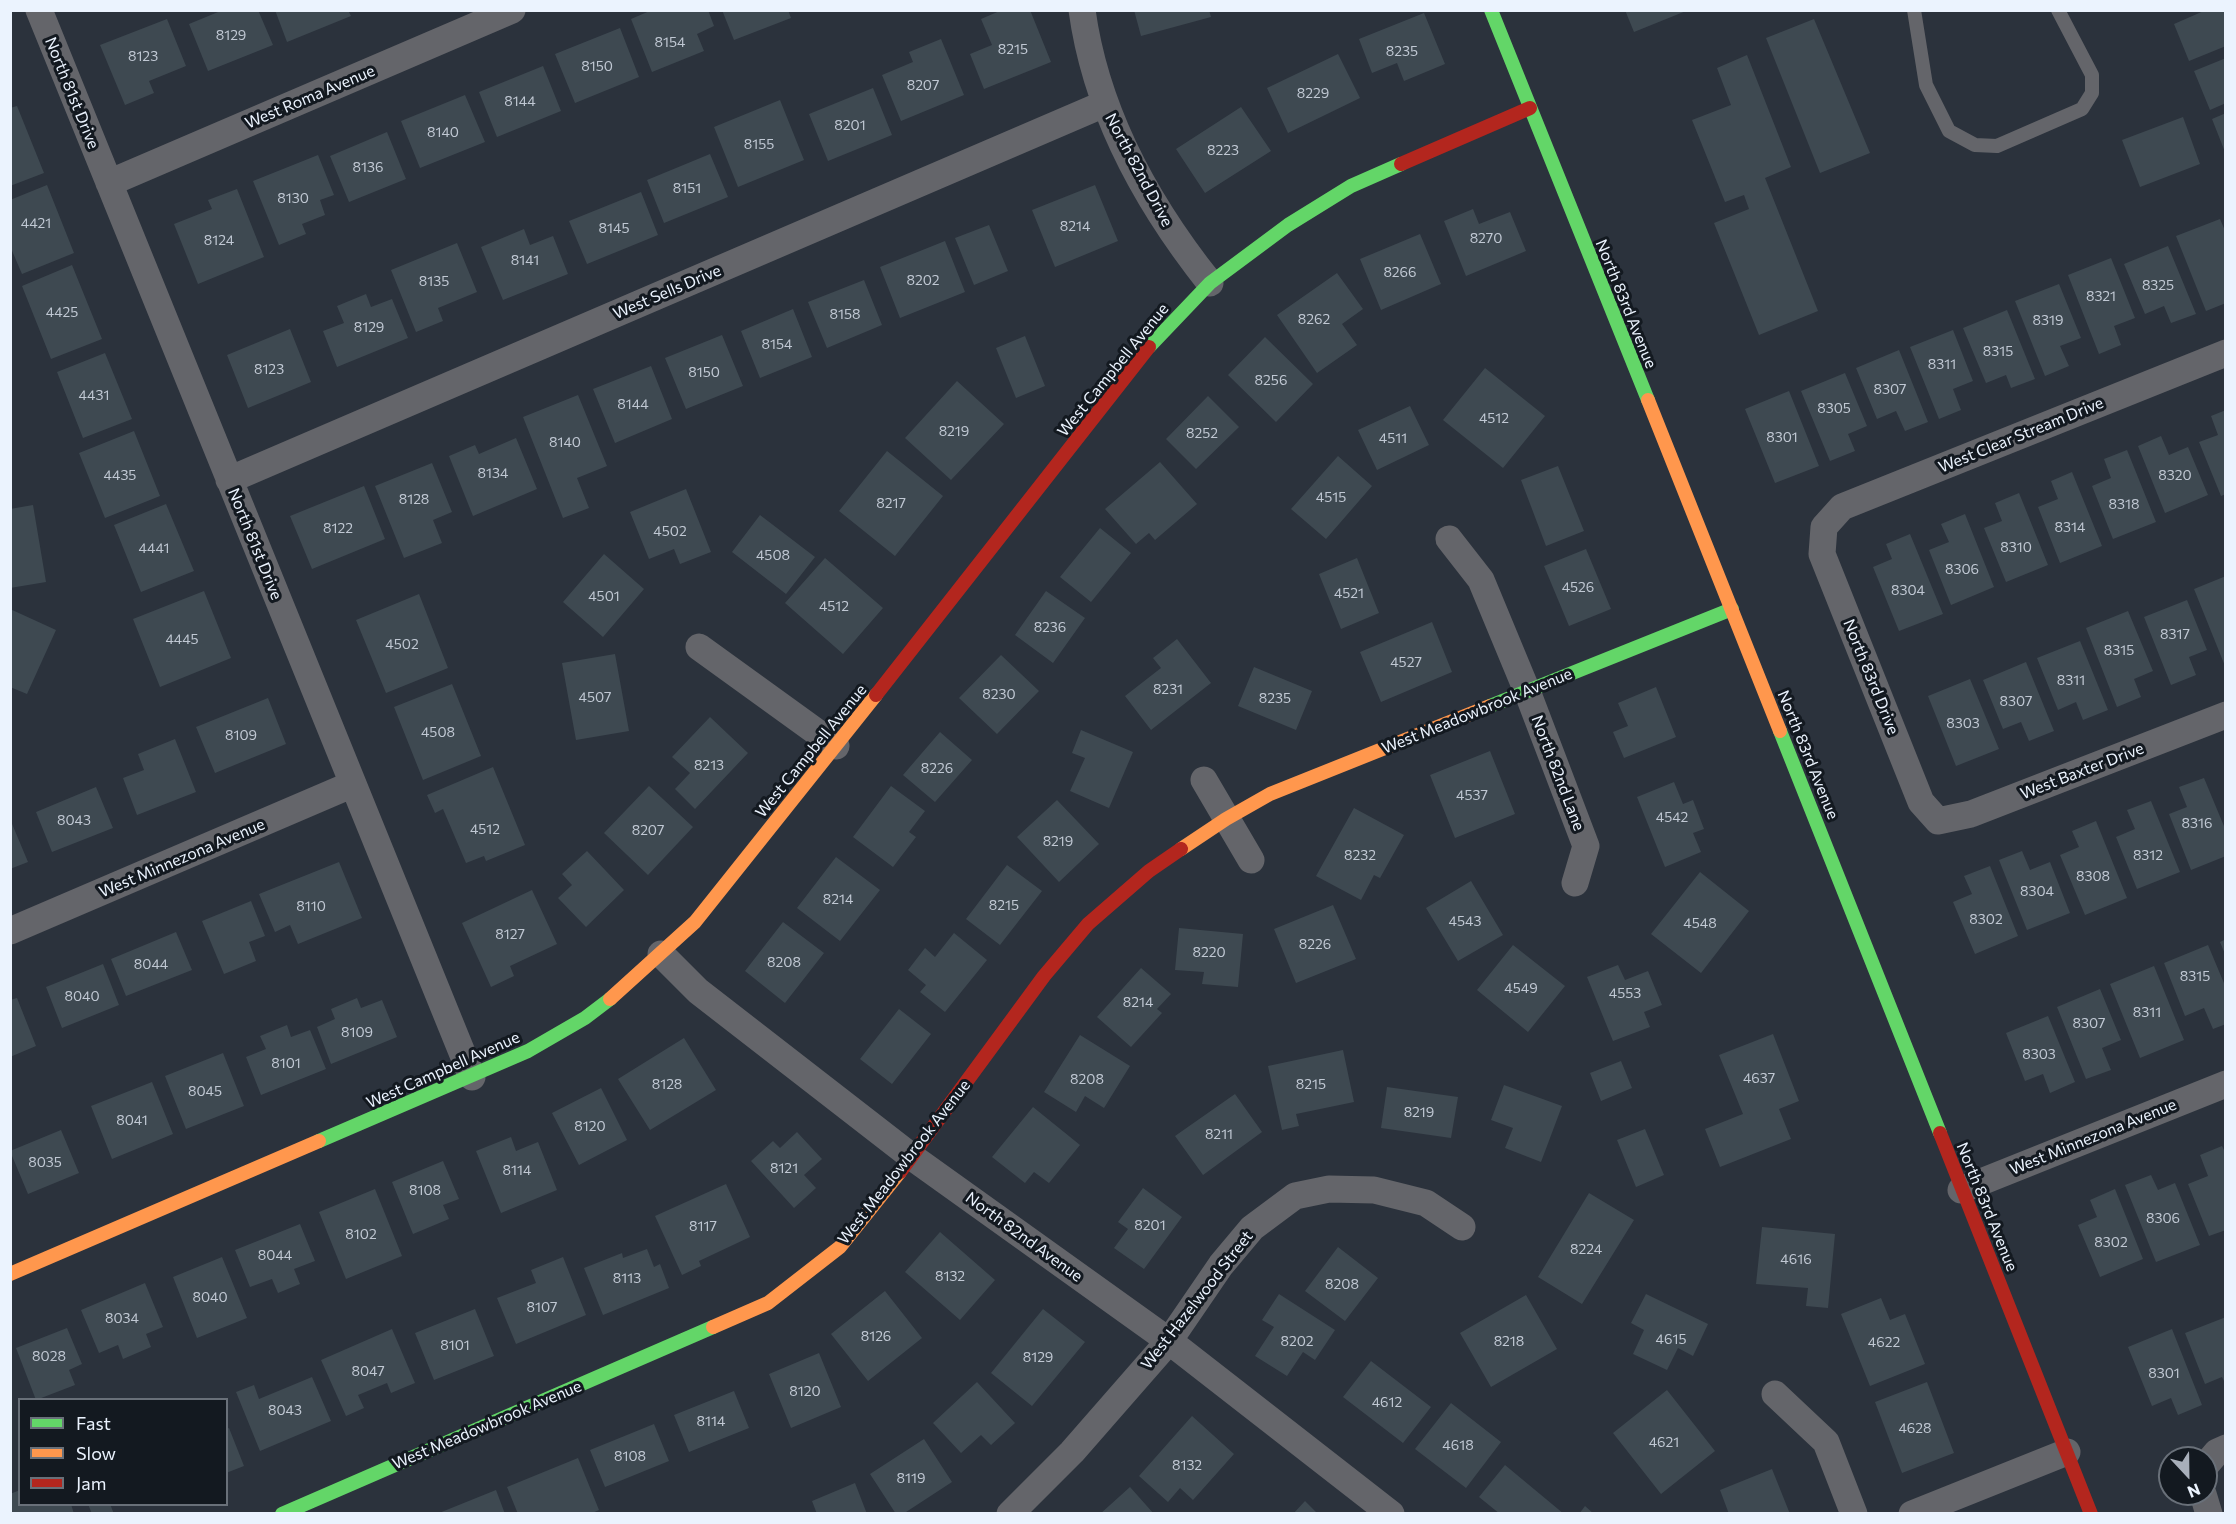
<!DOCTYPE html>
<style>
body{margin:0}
#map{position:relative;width:2236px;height:1524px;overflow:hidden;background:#2b323c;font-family:Commissioner,sans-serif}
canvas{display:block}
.frame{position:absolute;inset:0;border:12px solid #ebf3fe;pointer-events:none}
.legend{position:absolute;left:18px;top:1398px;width:210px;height:108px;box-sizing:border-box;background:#131920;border:2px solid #697079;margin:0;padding:8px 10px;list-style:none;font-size:18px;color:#ebf3fe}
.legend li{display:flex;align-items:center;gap:12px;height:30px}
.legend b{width:30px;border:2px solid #697079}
.north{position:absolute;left:2158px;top:1446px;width:60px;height:60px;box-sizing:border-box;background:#131920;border:2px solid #697079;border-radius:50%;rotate:158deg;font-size:16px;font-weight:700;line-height:24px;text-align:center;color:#ebf3fe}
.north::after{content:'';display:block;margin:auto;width:21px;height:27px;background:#a8afba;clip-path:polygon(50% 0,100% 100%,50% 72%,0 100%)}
</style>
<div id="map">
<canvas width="2236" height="1524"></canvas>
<div class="frame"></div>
<ul class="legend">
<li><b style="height:8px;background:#63d668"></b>Fast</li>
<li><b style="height:8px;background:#ff974d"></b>Slow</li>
<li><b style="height:8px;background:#b3261e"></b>Jam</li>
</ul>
<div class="north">N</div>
</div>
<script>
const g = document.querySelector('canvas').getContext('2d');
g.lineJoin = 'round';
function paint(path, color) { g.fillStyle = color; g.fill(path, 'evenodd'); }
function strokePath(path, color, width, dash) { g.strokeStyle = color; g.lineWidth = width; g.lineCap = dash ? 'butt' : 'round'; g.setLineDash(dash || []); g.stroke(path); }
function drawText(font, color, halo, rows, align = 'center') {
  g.font = font + ' Commissioner,sans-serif'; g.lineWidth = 6; g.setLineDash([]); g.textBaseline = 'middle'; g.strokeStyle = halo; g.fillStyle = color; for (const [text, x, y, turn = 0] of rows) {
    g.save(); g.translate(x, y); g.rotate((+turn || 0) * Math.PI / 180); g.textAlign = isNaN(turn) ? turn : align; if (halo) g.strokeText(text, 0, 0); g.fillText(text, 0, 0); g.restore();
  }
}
const building = new Path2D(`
 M223,10H258L273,45L208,71L189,24Z
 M275,10H348L351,16L287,42Z
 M652,10H708L714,26L697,34L704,51L652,72L631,19Z
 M722,10H788L791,18L734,40Z
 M1002,10H1030L1051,62L984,89L970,54L992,45L981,19Z
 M1134,10H1209L1211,17L1141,36Z
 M1625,10H1686V11L1634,32Z
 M2206,10H2226V46L2189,61L2174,24Z
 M1424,13L1445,64L1404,81L1397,63L1372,73L1359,39Z
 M167,19L186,66L149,81L154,93L125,105L100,45Z
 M1814,19L1870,153L1820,173L1766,38Z
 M620,28L639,77L575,103L555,54Z
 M941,39L964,95L901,121L882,75L913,62L909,52Z
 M1338,54L1360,98L1288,133L1267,88Z
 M1747,55L1791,167L1765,178L1818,311L1759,335L1714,223L1749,209L1744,195L1725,202L1692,120L1731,105L1717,68Z
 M2226,58V103L2210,110L2194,71Z
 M543,66L561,111L497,137L479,92Z
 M873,88L892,135L828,161L809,114Z
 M465,95L485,142L420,168L401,121Z
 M780,100L804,160L738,187L714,127Z
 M17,106L44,173L10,186V108Z
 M1241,107L1271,151L1205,193L1176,149Z
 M2226,113V152H2225L2212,119Z
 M2183,117L2200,164L2140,187L2122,140Z
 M387,132L406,179L349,202L330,156Z
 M710,154L728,197L664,223L647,180Z
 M318,155L334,195L320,200L325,215L302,224L306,234L279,245L253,181Z
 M47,185L74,253L22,274L10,246V200Z
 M1095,185L1118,241L1055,267L1032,210Z
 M237,189L264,257L198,284L174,224L212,209L208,200Z
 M641,192L658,235L587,264L569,221Z
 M1473,209L1479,224L1510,212L1526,251L1466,276L1444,221Z
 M2220,219L2226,233V303L2206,311L2176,236Z
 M989,225L1008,271L974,285L955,238Z
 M524,229L530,245L553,236L568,274L503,300L481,247Z
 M1420,234L1441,284L1381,310L1360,259Z
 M945,241L965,292L900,318L880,267Z
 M457,243L477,292L438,308L443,321L416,332L391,270Z
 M2168,246L2196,314L2171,323L2164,306L2145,314L2124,264Z
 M2111,258L2135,318L2114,326L2121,345L2099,354L2068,275Z
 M72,265L102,339L51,359L22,286Z
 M1337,273L1363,309L1342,324L1357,345L1317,373L1277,315Z
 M864,280L882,325L827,348L808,302Z
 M2059,284L2081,338L2060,346L2069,366L2045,376L2015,301Z
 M366,294L371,307L392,299L408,338L337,367L323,331L344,323L337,306Z
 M793,309L812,357L760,378L741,331Z
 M2007,310L2035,379L2011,388L2006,375L1986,383L1963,328Z
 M290,329L311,382L248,408L227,355Z
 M1953,330L1973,381L1953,389L1961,410L1939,419L1910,347Z
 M722,335L743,386L686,409L665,358Z
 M1025,336L1045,386L1016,398L996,348Z
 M1265,337L1313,384L1276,422L1228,375Z
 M1899,350L1928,422L1905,431L1896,411L1877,419L1856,368Z
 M105,353L132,419L83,438L57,372Z
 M651,366L672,419L615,443L593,389Z
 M1485,368L1545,416L1503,468L1443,420Z
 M1845,373L1867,426L1848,434L1855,451L1830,461L1801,391Z
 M957,381L1004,424L951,480L905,438Z
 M1789,391L1819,466L1775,483L1745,409Z
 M578,395L607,466L577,478L589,508L563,518L523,417Z
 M1208,396L1239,427L1196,469L1166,439Z
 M1410,406L1429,445L1377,470L1358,430Z
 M2226,410V494L2221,496L2199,442L2218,435L2211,416Z
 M134,431L160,496L105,518L79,453Z
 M2161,436L2169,455L2188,447L2208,495L2165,513L2138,446Z
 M516,438L537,489L473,516L449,456L475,445L479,454Z
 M2127,450L2156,522L2113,539L2092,486L2111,478L2104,459Z
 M887,451L943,496L895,556L839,511Z
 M1338,456L1372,486L1326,539L1291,509Z
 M1160,462L1197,504L1155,540L1149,533L1136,544L1105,509Z
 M432,463L452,512L433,520L442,543L404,558L375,486Z
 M1558,466L1584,531L1546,546L1521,480Z
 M2072,472L2102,546L2060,563L2038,507L2058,499L2051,481Z
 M364,486L385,539L312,569L290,516Z
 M686,489L711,552L680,564L674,549L649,559L630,512Z
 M2019,493L2048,565L2006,582L1984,528L2002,521L1995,503Z
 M166,504L194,571L141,592L114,525Z
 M33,505L46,582L10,588V509Z
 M1965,514L1994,587L1951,605L1929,550L1949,542L1941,524Z
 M760,515L815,557L786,594L732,552Z
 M1100,528L1131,553L1091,602L1060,577Z
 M1910,534L1943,614L1899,631L1873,567L1892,559L1886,544Z
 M1586,549L1611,609L1569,626L1544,566Z
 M604,554L644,589L603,637L563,602Z
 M825,558L883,608L843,654L785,603Z
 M1357,558L1379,613L1341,629L1319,574Z
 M2226,576V666H2225L2194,589Z
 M204,591L231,658L160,687L133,619Z
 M1046,591L1085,618L1053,663L1015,635Z
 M419,594L448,668L386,693L356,620Z
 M2187,600L2207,650L2189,657L2196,675L2171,685L2144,617Z
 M10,609L56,630L27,694L10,687Z
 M2128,611L2153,671L2134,679L2141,697L2117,707L2086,628Z
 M1432,622L1452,672L1381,702L1360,652Z
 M1177,639L1211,683L1151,730L1125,696L1161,668L1153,658Z
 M2080,641L2108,710L2083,720L2076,702L2058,710L2037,658Z
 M615,654L629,731L576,740L562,663Z
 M1001,655L1039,691L997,734L959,698Z
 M2026,662L2054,731L2029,741L2021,722L2003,729L1983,680Z
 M1254,667L1312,691L1296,730L1238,706Z
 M1970,679L1999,749L1956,766L1928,696Z
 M452,684L481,756L423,780L394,707Z
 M1656,687L1676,737L1624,758L1613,732L1628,726L1618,703Z
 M268,698L286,744L215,773L196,727Z
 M710,717L748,753L695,809L675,789L690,773L672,757Z
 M1081,730L1133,752L1109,808L1070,791L1085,758L1072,753Z
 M940,732L972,760L935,802L903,775Z
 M175,739L196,792L137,815L123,778L144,770L138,754Z
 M1490,751L1515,814L1455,838L1430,775Z
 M493,767L525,845L486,861L484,856L466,863L443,809L435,813L427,795Z
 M2204,778L2226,831V856L2191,870L2169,814L2187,807L2179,787Z
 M1674,782L1683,804L1693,800L1704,829L1693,833L1701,852L1665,867L1637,797Z
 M649,786L693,827L648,875L604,833Z
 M891,786L925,811L909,832L916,837L893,867L853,837Z
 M96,787L113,828L52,852L36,812Z
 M1057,800L1099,844L1059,882L1017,837Z
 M2151,801L2180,872L2137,889L2116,837L2135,829L2127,810Z
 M1354,808L1404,835L1380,878L1374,875L1361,900L1316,876Z
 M10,819L28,862L10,869Z
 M2096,821L2127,898L2085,915L2060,855L2079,847L2072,831Z
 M587,851L624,890L586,927L558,898L572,885L562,874Z
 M2022,851L2030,870L2050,862L2070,913L2027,930L1999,860Z
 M836,857L880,890L840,941L797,908Z
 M339,862L362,918L298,944L290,925L275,932L259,894Z
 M1007,865L1042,891L1000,945L966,919Z
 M1990,866L2018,936L1975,954L1953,902L1972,894L1964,876Z
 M1700,872L1749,911L1701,973L1651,934Z
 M1471,881L1503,935L1458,961L1426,908Z
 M532,890L557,944L510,966L514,976L491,987L462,923Z
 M251,901L265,936L249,942L256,961L224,974L202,921Z
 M1333,905L1356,959L1296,983L1274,929Z
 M783,922L824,953L785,1003L745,971Z
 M1179,928L1243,934L1238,987L1202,984L1204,972L1175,970Z
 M176,932L192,970L126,996L111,959Z
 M954,933L987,960L945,1012L920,992L926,985L908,970L925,948L935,957Z
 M2226,939V954H2225L2220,942Z
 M1513,945L1565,986L1528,1032L1477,990Z
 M2208,945L2226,988V1024L2213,1029L2204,1008L2185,1016L2164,963Z
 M103,964L119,1005L62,1028L46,987Z
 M1618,965L1625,980L1648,971L1662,1005L1644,1012L1650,1027L1613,1041L1587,977Z
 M2154,966L2184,1040L2140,1058L2110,984Z
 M1141,968L1171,994L1157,1009L1162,1013L1131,1047L1097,1017Z
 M2100,989L2121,1040L2102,1048L2111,1070L2086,1079L2057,1007Z
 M17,998L36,1046L10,1057V1000Z
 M357,998L361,1008L382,1000L397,1037L331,1064L317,1027L335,1019L331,1009Z
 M899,1009L931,1034L892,1084L860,1059Z
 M2048,1016L2075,1082L2050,1093L2043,1074L2025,1081L2006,1033Z
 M287,1025L291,1037L310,1030L326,1069L261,1095L246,1057L266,1049L260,1036Z
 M1773,1034L1799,1101L1779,1109L1791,1139L1720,1167L1705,1129L1743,1114L1719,1055Z
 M1080,1035L1130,1066L1104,1108L1085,1096L1076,1112L1044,1092Z
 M684,1038L716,1090L650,1130L618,1079Z
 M1343,1050L1354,1102L1296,1114L1299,1126L1282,1130L1268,1066Z
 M223,1053L244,1106L186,1129L165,1076Z
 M1621,1061L1632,1088L1601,1101L1590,1073Z
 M152,1082L173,1134L112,1159L91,1106Z
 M1504,1085L1562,1106L1541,1162L1505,1148L1513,1128L1491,1120Z
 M1387,1087L1458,1097L1451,1138L1381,1128Z
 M601,1088L627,1140L579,1165L552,1113Z
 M1235,1094L1262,1132L1203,1175L1175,1136Z
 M1033,1107L1080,1145L1049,1183L1034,1172L1025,1183L992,1157Z
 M1645,1129L1664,1175L1636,1187L1617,1140Z
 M61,1130L79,1173L28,1194L10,1151Z
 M797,1132L822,1159L804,1175L816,1188L794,1208L751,1161L773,1141L780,1148Z
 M511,1137L516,1151L538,1142L557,1190L501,1213L476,1151Z
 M2222,1146L2226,1154V1230L2209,1236L2188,1184L2208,1176L2200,1155Z
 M443,1161L459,1199L443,1205L449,1219L413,1234L392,1182Z
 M2151,1175L2158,1190L2175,1183L2200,1245L2156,1262L2125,1185Z
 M726,1184L750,1237L699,1261L701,1266L682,1275L655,1216Z
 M1143,1188L1182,1217L1144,1269L1114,1248L1128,1229L1118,1222Z
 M375,1189L402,1256L346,1279L319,1212Z
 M2115,1189L2143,1259L2100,1277L2078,1225L2097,1217L2090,1200Z
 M1589,1193L1634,1220L1582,1304L1538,1277Z
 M300,1224L315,1261L294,1269L300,1284L278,1293L272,1279L250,1287L235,1250Z
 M1762,1227L1835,1234L1828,1308L1806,1306L1808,1288L1756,1284Z
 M940,1232L995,1280L960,1320L905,1272Z
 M1338,1247L1378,1278L1345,1321L1305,1291Z
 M647,1249L654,1267L660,1264L669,1288L603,1315L584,1268L622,1253L623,1258Z
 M222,1257L247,1318L197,1338L173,1277Z
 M563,1257L586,1315L516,1344L497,1298L536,1283L531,1270Z
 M145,1283L163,1327L146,1334L151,1347L123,1359L118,1345L99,1353L81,1310Z
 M885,1291L922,1338L868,1381L831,1334Z
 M1279,1294L1335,1330L1315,1360L1303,1352L1287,1376L1255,1356L1274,1327L1262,1320Z
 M1646,1294L1708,1324L1693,1356L1678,1348L1667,1370L1633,1354L1644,1330L1631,1323Z
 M1526,1295L1557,1349L1491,1387L1460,1333Z
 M1881,1298L1890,1320L1905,1314L1925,1364L1870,1386L1841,1314Z
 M475,1309L494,1356L434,1380L415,1333Z
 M1043,1309L1085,1342L1032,1406L991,1373Z
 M2226,1317V1385L2222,1377L2205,1384L2185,1333Z
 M67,1328L82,1364L69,1370L75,1385L36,1400L16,1348Z
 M392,1329L415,1383L391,1393L387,1383L358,1395L364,1408L346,1416L321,1360Z
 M2172,1329L2202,1405L2178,1415L2171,1398L2152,1406L2128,1347Z
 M819,1353L841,1407L791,1428L769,1374Z
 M1371,1361L1431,1407L1403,1443L1343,1397Z
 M312,1377L331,1421L260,1451L236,1392L254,1385L259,1399Z
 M977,1382L1015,1423L991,1445L981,1435L961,1453L933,1423Z
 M1927,1382L1954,1453L1902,1473L1875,1402Z
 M1667,1390L1715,1451L1661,1494L1613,1433Z
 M734,1391L749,1428L689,1452L674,1415Z
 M1451,1403L1501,1442L1466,1488L1415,1449Z
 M1192,1416L1234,1454L1193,1500L1180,1488L1168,1502L1139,1476Z
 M654,1424L669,1461L605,1487L590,1450Z
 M229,1428L244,1466L226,1473V1429Z
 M924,1439L952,1482L903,1514H896L870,1474Z
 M578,1458L599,1510L590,1514H518L507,1487Z
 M1505,1465L1564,1514H1500L1479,1497Z
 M1772,1469L1790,1514H1729L1720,1490Z
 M855,1483L867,1514H817L812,1501Z
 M1130,1487L1154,1514H1100Z
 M20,1490V1504H71L74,1514H10V1494Z
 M496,1490L505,1514H439V1513Z
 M1305,1501L1318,1514H1293Z
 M88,1504H110L114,1514H92Z
 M1585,1506L1594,1514H1579Z`);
const lane = new Path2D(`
 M1914,10L1926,85L1949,131L1975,145L1997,146L2082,109L2092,93V75L2058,10`);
const street = new Path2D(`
 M39,10L472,1077
 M1082,10C1096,112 1147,204 1210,283
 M109,183L512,10
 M2226,353L1842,507L1824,527L1822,554L1921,802L1938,821L1971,814L2226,715
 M229,480L1104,104
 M1449,539L1481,580L1527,691L1586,846L1575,883
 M699,647L836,746
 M1204,780L1251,860
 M10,931L353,784
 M661,954L698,991L912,1157L1169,1341L1391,1514
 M1961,1190L2226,1084
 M1775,1394L1826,1442L1854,1514
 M2206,1465L2217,1452L2226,1448
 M2203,1494L2209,1514
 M1010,1514L1072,1452L1169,1341L1221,1265L1252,1228L1295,1196L1329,1189L1374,1190L1426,1203L1462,1227
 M1912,1514L2067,1452`);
const fast = new Path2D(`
 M1491,10L1648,400
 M1149,347L1210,283L1288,225L1351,186L1401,164
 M1490,706L1732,609
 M1780,731L1940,1133
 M319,1141L528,1051L585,1018L610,999
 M282,1514L713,1327`);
const slow = new Path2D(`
 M1648,400L1780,731
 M1181,849L1226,819L1270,794L1490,706
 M610,999L695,922L876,695
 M10,1274L319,1141
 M713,1327L768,1303L840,1247L900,1172`);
const jam = new Path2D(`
 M1401,164L1530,108
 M876,695L1149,347
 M1940,1133L2091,1514
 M900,1172L1044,976L1088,924L1149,871L1181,849`);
const numberNames = [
 ["8129",231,35],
 ["8154",670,42],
 ["8215",1013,49],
 ["8235",1402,51],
 ["8123",143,56],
 ["8150",597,66],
 ["8207",923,85],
 ["8229",1313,93],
 ["8144",520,101],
 ["8201",850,125],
 ["8140",443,132],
 ["8155",759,144],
 ["8223",1223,150],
 ["8136",368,167],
 ["8151",687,188],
 ["8130",293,198],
 ["4421",36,223],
 ["8214",1075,226],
 ["8145",614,228],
 ["8270",1486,238],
 ["8124",219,240],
 ["8141",525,260],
 ["8266",1400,272],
 ["8202",923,280],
 ["8135",434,281],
 ["8325",2158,285],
 ["8321",2101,296],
 ["4425",62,312],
 ["8158",845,314],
 ["8262",1314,319],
 ["8319",2048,320],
 ["8129",369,327],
 ["8154",777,344],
 ["8315",1998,351],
 ["8311",1942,364],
 ["8123",269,369],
 ["8150",704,372],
 ["8256",1271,380],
 ["8307",1890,389],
 ["4431",94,395],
 ["8144",633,404],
 ["8305",1834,408],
 ["4512",1494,418],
 ["8219",954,431],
 ["8252",1202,433],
 ["8301",1782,437],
 ["4511",1393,438],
 ["8140",565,442],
 ["8134",493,473],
 ["4435",120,475],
 ["8320",2175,475],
 ["4515",1331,497],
 ["8128",414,499],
 ["8217",891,503],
 ["8318",2124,504],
 ["8314",2070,527],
 ["8122",338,528],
 ["4502",670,531],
 ["8310",2016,547],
 ["4441",154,548],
 ["4508",773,555],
 ["8306",1962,569],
 ["4526",1578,587],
 ["8304",1908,590],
 ["4521",1349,593],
 ["4501",604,596],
 ["4512",834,606],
 ["8236",1050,627],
 ["8317",2175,634],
 ["4445",182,639],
 ["4502",402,644],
 ["8315",2119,650],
 ["4527",1406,662],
 ["8311",2071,680],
 ["8231",1168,689],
 ["8230",999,694],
 ["4507",595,697],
 ["8235",1275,698],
 ["8307",2016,701],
 ["8303",1963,723],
 ["4508",438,732],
 ["8109",241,735],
 ["8213",709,765],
 ["8226",937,768],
 ["4537",1472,795],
 ["4542",1672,817],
 ["8043",74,820],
 ["8316",2197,823],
 ["4512",485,829],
 ["8207",648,830],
 ["8219",1058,841],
 ["8232",1360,855],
 ["8312",2148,855],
 ["8308",2093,876],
 ["8304",2037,891],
 ["8214",838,899],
 ["8215",1004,905],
 ["8110",311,906],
 ["8302",1986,919],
 ["4543",1465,921],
 ["4548",1700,923],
 ["8127",510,934],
 ["8226",1315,944],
 ["8220",1209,952],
 ["8208",784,962],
 ["8044",151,964],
 ["8315",2195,976],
 ["4549",1521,988],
 ["4553",1625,993],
 ["8040",82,996],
 ["8214",1138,1002],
 ["8311",2147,1012],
 ["8307",2089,1023],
 ["8109",357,1032],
 ["8303",2039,1054],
 ["8101",286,1063],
 ["4637",1759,1078],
 ["8208",1087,1079],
 ["8128",667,1084],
 ["8215",1311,1084],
 ["8045",205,1091],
 ["8219",1419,1112],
 ["8041",132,1120],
 ["8120",590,1126],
 ["8211",1219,1134],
 ["8035",45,1162],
 ["8121",784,1168],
 ["8114",517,1170],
 ["8108",425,1190],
 ["8306",2163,1218],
 ["8201",1150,1225],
 ["8117",703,1226],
 ["8102",361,1234],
 ["8302",2111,1242],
 ["8224",1586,1249],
 ["8044",275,1255],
 ["4616",1796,1259],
 ["8132",950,1276],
 ["8113",627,1278],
 ["8208",1342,1284],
 ["8040",210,1297],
 ["8107",542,1307],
 ["8034",122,1318],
 ["8126",876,1336],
 ["4615",1671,1339],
 ["8202",1297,1341],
 ["8218",1509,1341],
 ["4622",1884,1342],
 ["8101",455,1345],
 ["8028",49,1356],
 ["8129",1038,1357],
 ["8047",368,1371],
 ["8301",2164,1373],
 ["8120",805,1391],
 ["4612",1387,1402],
 ["8043",285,1410],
 ["8114",711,1421],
 ["4628",1915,1428],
 ["4621",1664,1442],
 ["4618",1458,1445],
 ["8108",630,1456],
 ["8132",1187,1465],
 ["8119",911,1478]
];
const streetNames = [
 ["North 81st Drive",72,93,68],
 ["West Roma Avenue",310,97,-23],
 ["North 82nd Drive",1139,170,62],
 ["West Sells Drive",667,292,-23],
 ["North 83rd Avenue",1626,304,68],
 ["West Campbell Avenue",1113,370,-51],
 ["West Clear Stream Drive",2021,435,-22],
 ["North 81st Drive",255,544,68],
 ["North 83rd Drive",1871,677,68],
 ["West Meadowbrook Avenue",1477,711,-22],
 ["West Campbell Avenue",811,751,-51],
 ["North 83rd Avenue",1808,755,68],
 ["West Baxter Drive",2082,771,-21],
 ["North 82nd Lane",1558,773,69],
 ["West Minnezona Avenue",182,858,-23],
 ["West Campbell Avenue",443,1070,-24],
 ["West Minnezona Avenue",2093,1137,-22],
 ["West Meadowbrook Avenue",904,1162,-52],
 ["North 83rd Avenue",1987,1207,68],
 ["North 82nd Avenue",1024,1237,36],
 ["West Hazelwood Street",1197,1300,-52],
 ["West Meadowbrook Avenue",487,1425,-23]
];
paint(building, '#3e4951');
strokePath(lane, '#64656a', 14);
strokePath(street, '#64656a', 27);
strokePath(fast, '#63d668', 14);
strokePath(slow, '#ff974d', 14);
strokePath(jam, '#b3261e', 14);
drawText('14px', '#c0c8d3', null, numberNames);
drawText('16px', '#ebf3fe', '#131920', streetNames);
</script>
